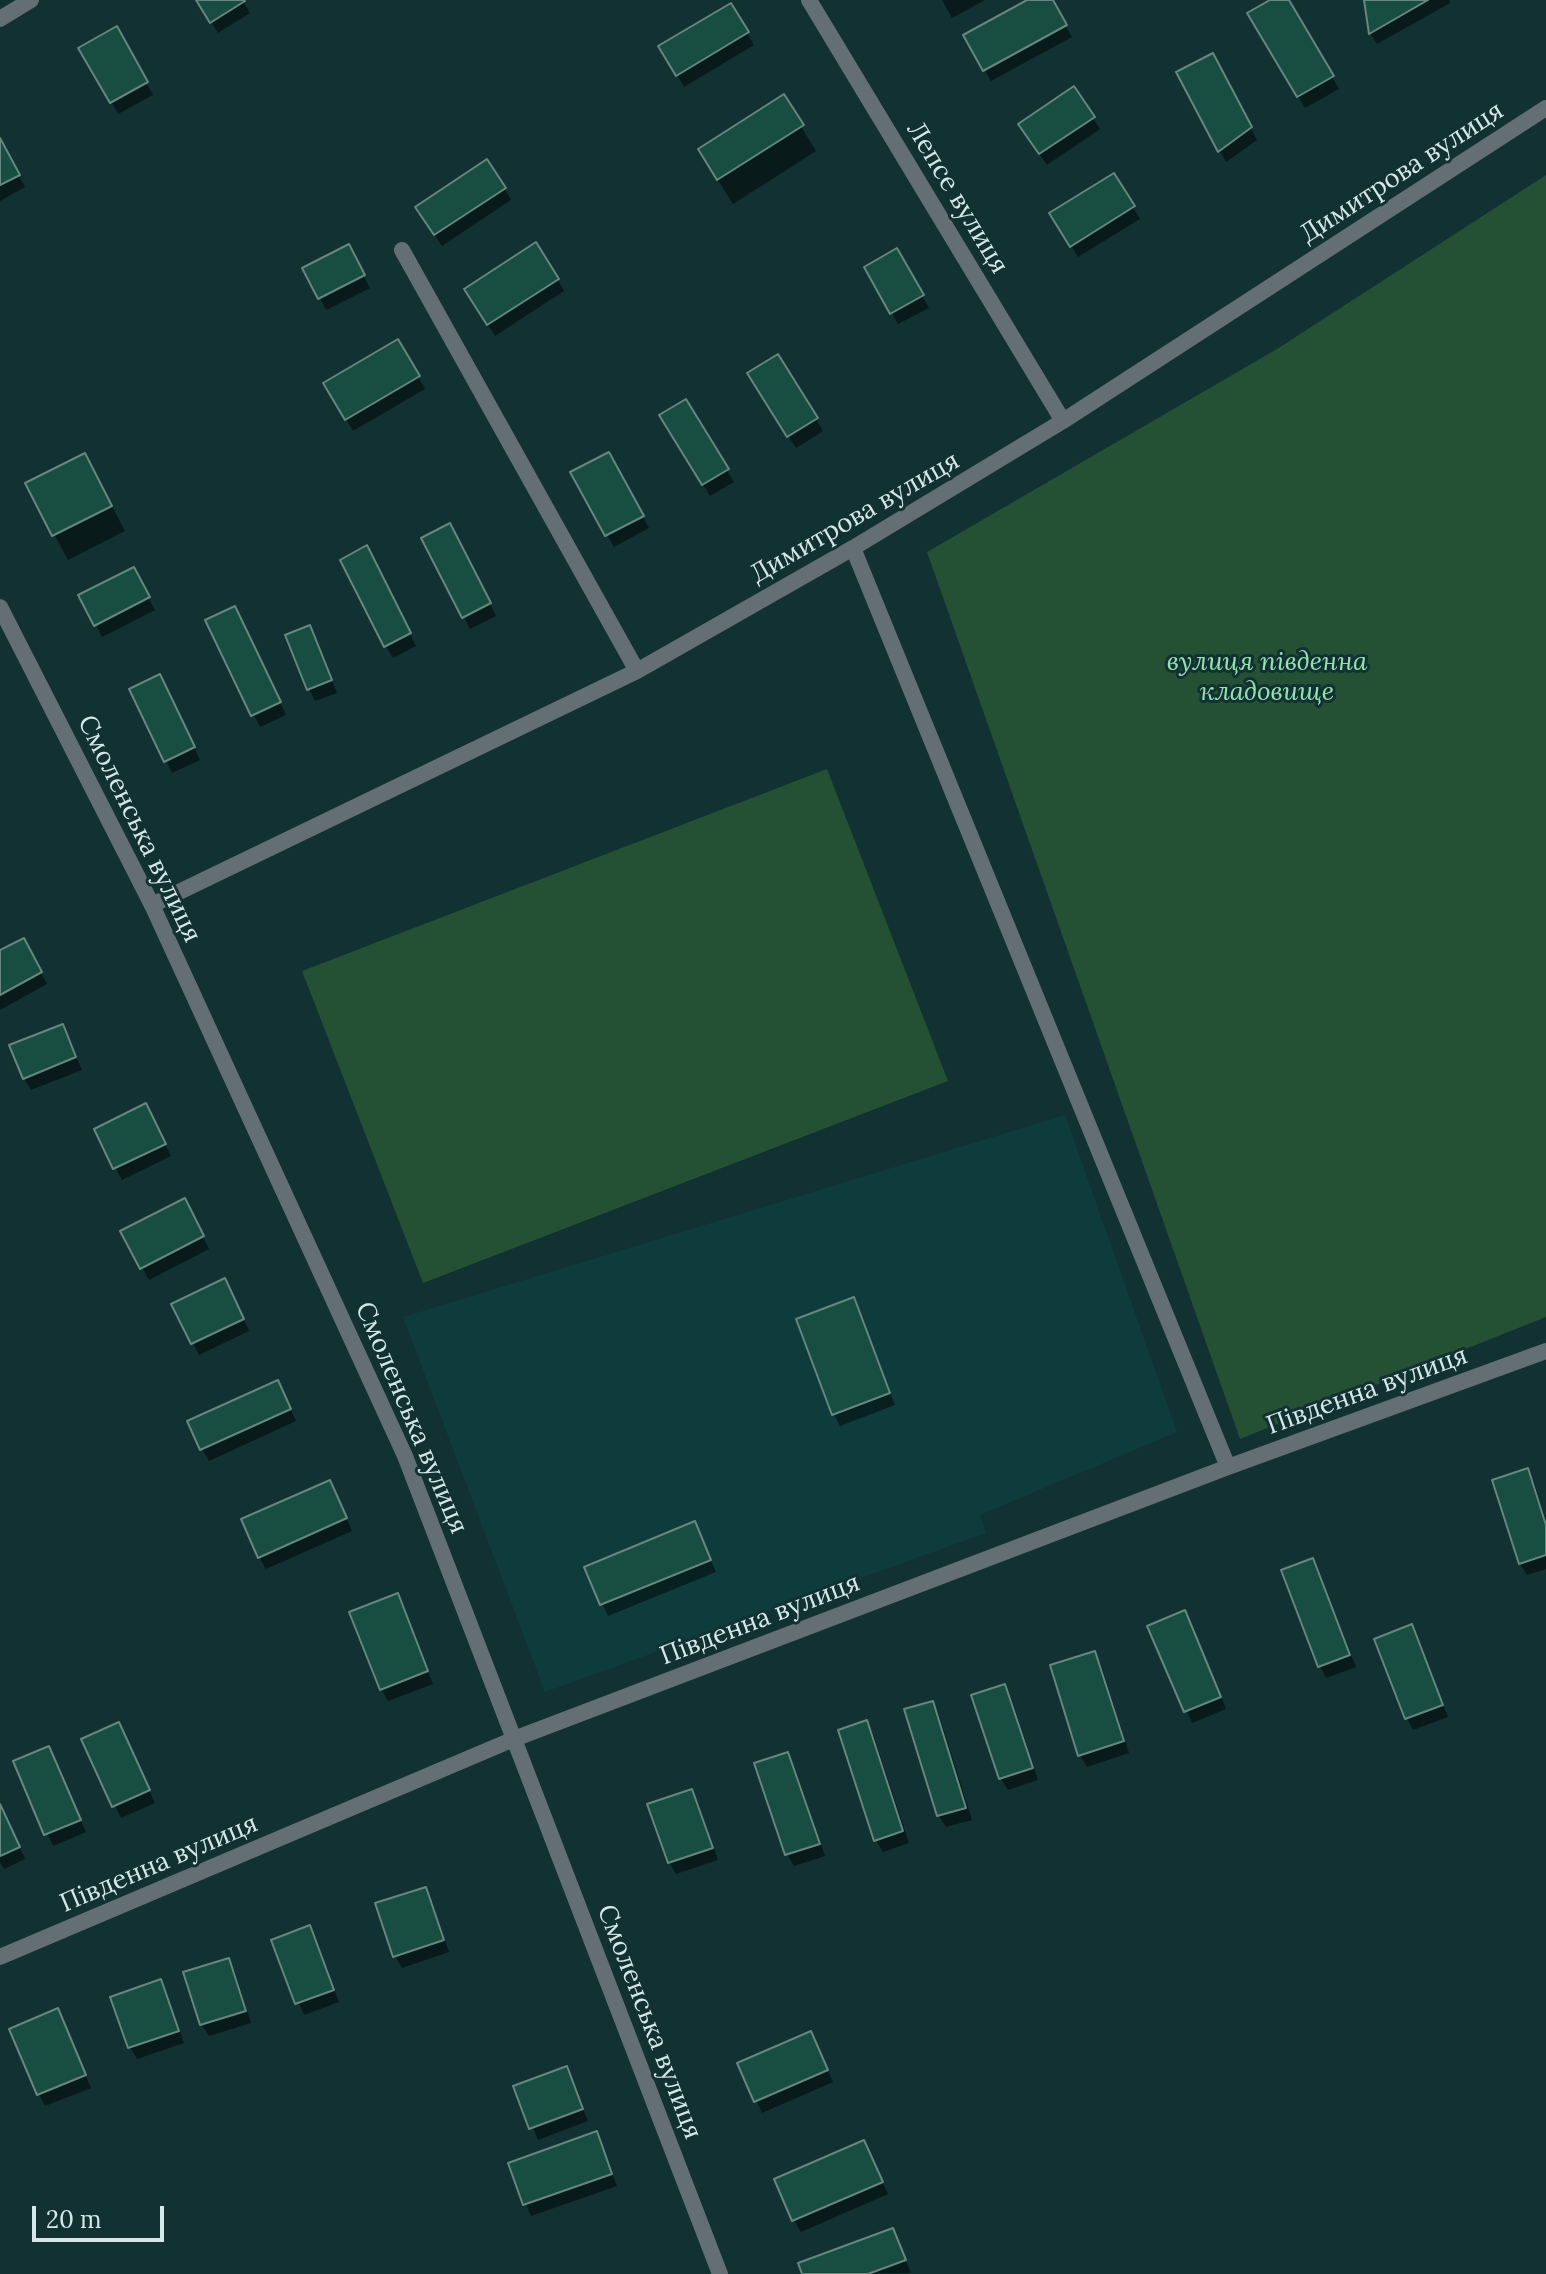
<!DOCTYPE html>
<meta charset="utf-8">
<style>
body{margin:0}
#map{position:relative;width:1546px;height:2274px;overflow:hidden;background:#113133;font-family:Lora,serif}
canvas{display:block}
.scale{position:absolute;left:32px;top:2206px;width:132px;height:36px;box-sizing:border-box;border:4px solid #d5e7e8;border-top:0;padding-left:10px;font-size:24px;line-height:28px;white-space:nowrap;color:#d5e7e8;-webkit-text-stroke:6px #113133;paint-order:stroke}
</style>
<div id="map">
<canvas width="1546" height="2274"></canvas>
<div class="scale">20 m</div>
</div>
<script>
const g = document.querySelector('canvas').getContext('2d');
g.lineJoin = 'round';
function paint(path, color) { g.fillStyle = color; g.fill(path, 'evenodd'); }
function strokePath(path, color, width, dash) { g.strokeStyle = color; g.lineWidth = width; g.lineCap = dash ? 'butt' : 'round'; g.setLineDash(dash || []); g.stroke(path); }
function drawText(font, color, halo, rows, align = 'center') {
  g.font = font + ' Lora,serif'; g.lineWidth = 6; g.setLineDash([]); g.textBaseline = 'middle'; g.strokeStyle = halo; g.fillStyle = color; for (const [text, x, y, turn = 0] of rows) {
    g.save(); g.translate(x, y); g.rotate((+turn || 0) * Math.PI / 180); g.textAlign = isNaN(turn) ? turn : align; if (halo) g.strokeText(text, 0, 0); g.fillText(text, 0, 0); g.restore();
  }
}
const built = new Path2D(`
 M1065,1115L1177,1432L980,1515L986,1533L545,1692L403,1317Z`);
const green = new Path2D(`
 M1546,175V1317L1240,1439L927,552L1277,349Z
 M827,769L948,1081L423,1283L302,971Z`);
const shadow = new Path2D(`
 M198,0H242L250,13L218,33Z
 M942,0H985L952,18Z
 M1032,0H1051L1072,37L991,81L966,36Z
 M1274,0H1287L1339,89L1305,108L1250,14Z
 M1366,0H1450V3L1377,44L1370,33Z
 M730,5L754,45L684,87L661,47Z
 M116,29L153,95L118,114L81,48Z
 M1219,67L1257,140L1226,162L1220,151Z
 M783,97L816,151L733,204L714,174Z
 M1093,118L1100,129L1047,165L1027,136Z
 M0,142L25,187L0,201Z
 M1114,175L1140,219L1078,257L1052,214Z
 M505,189L511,200L442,246L424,219Z
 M897,251L929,308L898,324L866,268Z
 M354,259L370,288L326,310L305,269Z
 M558,280L564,291L495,336L473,301Z
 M398,342L425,389L353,431L326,384Z
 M756,386L816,419L823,431L796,448Z
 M685,401L734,482L710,496L662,416Z
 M608,454L649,528L614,547L573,473Z
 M98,480L125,531L68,560L27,484Z
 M456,537L496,616L470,629L423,538Z
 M373,560L416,646L393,658L386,646Z
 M133,570L155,610L102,637L81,596Z
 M241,620L286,715L260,727L208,621Z
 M309,628L337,693L315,701L309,689Z
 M166,689L200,760L172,773L132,690Z
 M23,941L47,984L0,1010V953Z
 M62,1027L82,1070L31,1090L24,1078Z
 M152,1118L171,1156L122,1180L96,1130Z
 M191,1212L209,1249L149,1280L123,1232Z
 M231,1292L249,1331L199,1355L174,1305Z
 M853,1300L895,1405L840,1426L834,1414Z
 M284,1394L296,1421L209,1461L202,1449Z
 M1527,1470L1534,1482L1546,1520V1569L1527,1575L1520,1564L1494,1481Z
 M336,1494L352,1531L266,1569L259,1557Z
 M694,1523L716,1572L608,1616L586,1568Z
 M1312,1560L1356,1667L1326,1678L1320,1666Z
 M397,1596L433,1684L388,1701L381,1689Z
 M1191,1624L1226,1709L1192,1723L1150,1627Z
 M1411,1627L1448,1717L1413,1730L1407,1718Z
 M1094,1653L1101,1665L1129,1753L1087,1767L1080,1755Z
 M1004,1687L1011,1698L1038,1780L1008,1790L1001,1779L974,1697Z
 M932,1703L939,1715L972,1820L946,1827L939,1816L907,1710Z
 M866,1722L873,1734L909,1843L883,1852L876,1840Z
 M125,1737L155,1803L121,1818L84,1740Z
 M48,1749L86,1832L53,1846L16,1763Z
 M787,1754L794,1766L825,1856L794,1866L787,1854Z
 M691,1791L698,1803L718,1860L676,1874L669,1862Z
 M0,1805L25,1859L4,1869L0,1862Z
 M425,1890L432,1902L449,1952L402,1968L395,1956Z
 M309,1927L339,2002L304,2015L274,1941Z
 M228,1960L235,1972L251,2023L209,2036L202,2025L185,1974Z
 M160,1982L167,1994L184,2043L137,2059L130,2047L113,1998Z
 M57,2011L91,2088L45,2106L39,2094Z
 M811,2034L833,2082L762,2113L740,2064Z
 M566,2068L588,2121L538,2140L516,2087Z
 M596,2134L617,2186L531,2216L510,2164Z
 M870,2154L888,2194L801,2232L794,2220Z
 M893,2230L911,2273L804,2274Z`);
const building = new Path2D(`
 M196,0H244L245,1L210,23Z
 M1027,0H1053L1067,25L983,71L963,35Z
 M1270,0H1289L1334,76L1297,97L1247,13Z
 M1364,0H1428L1369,34Z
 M731,3L749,32L676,76L658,46Z
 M117,26L148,82L110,103L78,48Z
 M1213,53L1252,127L1218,152L1176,72Z
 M1074,86L1095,117L1039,154L1018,124Z
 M784,94L804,125L717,180L698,149Z
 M0,138L20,175L0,185Z
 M487,159L506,188L434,235L415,207Z
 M1114,173L1135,206L1070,247L1049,213Z
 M536,242L559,279L487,325L464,289Z
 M349,244L365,275L318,299L302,268Z
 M897,248L924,295L890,314L864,267Z
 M398,339L420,376L345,420L323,383Z
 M778,354L818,418L787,437L747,373Z
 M686,399L729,469L702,485L659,415Z
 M609,452L644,516L605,536L570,472Z
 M85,453L112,506L52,536L25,483Z
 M450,523L491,603L462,618L421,538Z
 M367,545L411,633L384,647L340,560Z
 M134,567L150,597L94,626L78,595Z
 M235,606L281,702L251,716L205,620Z
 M310,625L332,680L307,690L285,635Z
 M160,674L195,747L164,762L129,689Z
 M24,938L42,972L0,995V950Z
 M63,1024L76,1057L23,1079L9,1045Z
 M146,1103L166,1144L113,1169L94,1129Z
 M185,1198L204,1236L140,1269L120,1231Z
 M225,1278L244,1319L191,1344L171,1304Z
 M854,1297L890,1393L832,1415L796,1319Z
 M278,1380L291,1409L200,1450L187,1421Z
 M1528,1468L1546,1525V1555L1519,1564L1492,1480Z
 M330,1480L347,1518L258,1558L241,1519Z
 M695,1521L711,1560L600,1605L584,1567Z
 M1313,1558L1350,1655L1318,1667L1281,1570Z
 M398,1593L428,1671L380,1690L349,1612Z
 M1185,1610L1221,1697L1184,1712L1147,1626Z
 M1412,1624L1443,1705L1405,1719L1374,1639Z
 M1095,1651L1124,1741L1078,1756L1050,1665Z
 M1005,1684L1033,1768L999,1779L971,1695Z
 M933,1701L966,1808L937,1816L904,1709Z
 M867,1720L903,1831L874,1841L838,1730Z
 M119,1722L150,1790L112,1807L81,1739Z
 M49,1746L81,1820L44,1835L13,1761Z
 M788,1752L820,1844L785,1855L754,1763Z
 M692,1789L713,1848L668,1863L647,1804Z
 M0,1804L20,1847L0,1856Z
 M426,1887L444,1940L393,1957L375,1903Z
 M310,1925L334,1990L295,2004L271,1940Z
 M229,1958L246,2011L200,2025L183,1972Z
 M161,1979L179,2031L128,2048L110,1997Z
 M58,2008L86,2075L37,2095L9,2029Z
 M811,2031L828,2070L754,2102L737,2063Z
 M567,2066L583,2109L529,2129L513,2086Z
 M597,2131L612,2174L523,2205L508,2163Z
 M864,2140L883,2182L792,2221L774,2179Z
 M893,2228L906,2260L868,2274H802L798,2263Z`);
const minor = new Path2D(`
 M809,0L1063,421
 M0,19L31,0
 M402,250L637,671
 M853,548L1228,1467
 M152,905L637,671L853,548L1063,421L1546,108
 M0,1957L514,1739L1228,1467L1546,1351`);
const tertiary = new Path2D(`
 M0,607L152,905L405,1456L720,2274`);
const streetNames = [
 ["Димитрова вулиця",1402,173,-33],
 ["Лепсе вулиця",957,198,59],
 ["Димитрова вулиця",855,518,-30],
 ["Смоленська вулиця",139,829,64],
 ["Південна вулиця",1367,1391,-20],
 ["Смоленська вулиця",411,1418,67],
 ["Південна вулиця",760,1620,-21],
 ["Південна вулиця",159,1864,-23],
 ["Смоленська вулиця",649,2022,69]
];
const parkNames = [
 ["вулиця південна",1267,663],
 ["кладовище",1267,693]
];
paint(built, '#0e3c3d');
paint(green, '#245033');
paint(shadow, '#0007');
paint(building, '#184d42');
strokePath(building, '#67867d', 2);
strokePath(minor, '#636f74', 16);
strokePath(tertiary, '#636f74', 16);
drawText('26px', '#d5e7e8', '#113133', streetNames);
drawText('italic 26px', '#97e1ad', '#113133', parkNames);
</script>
